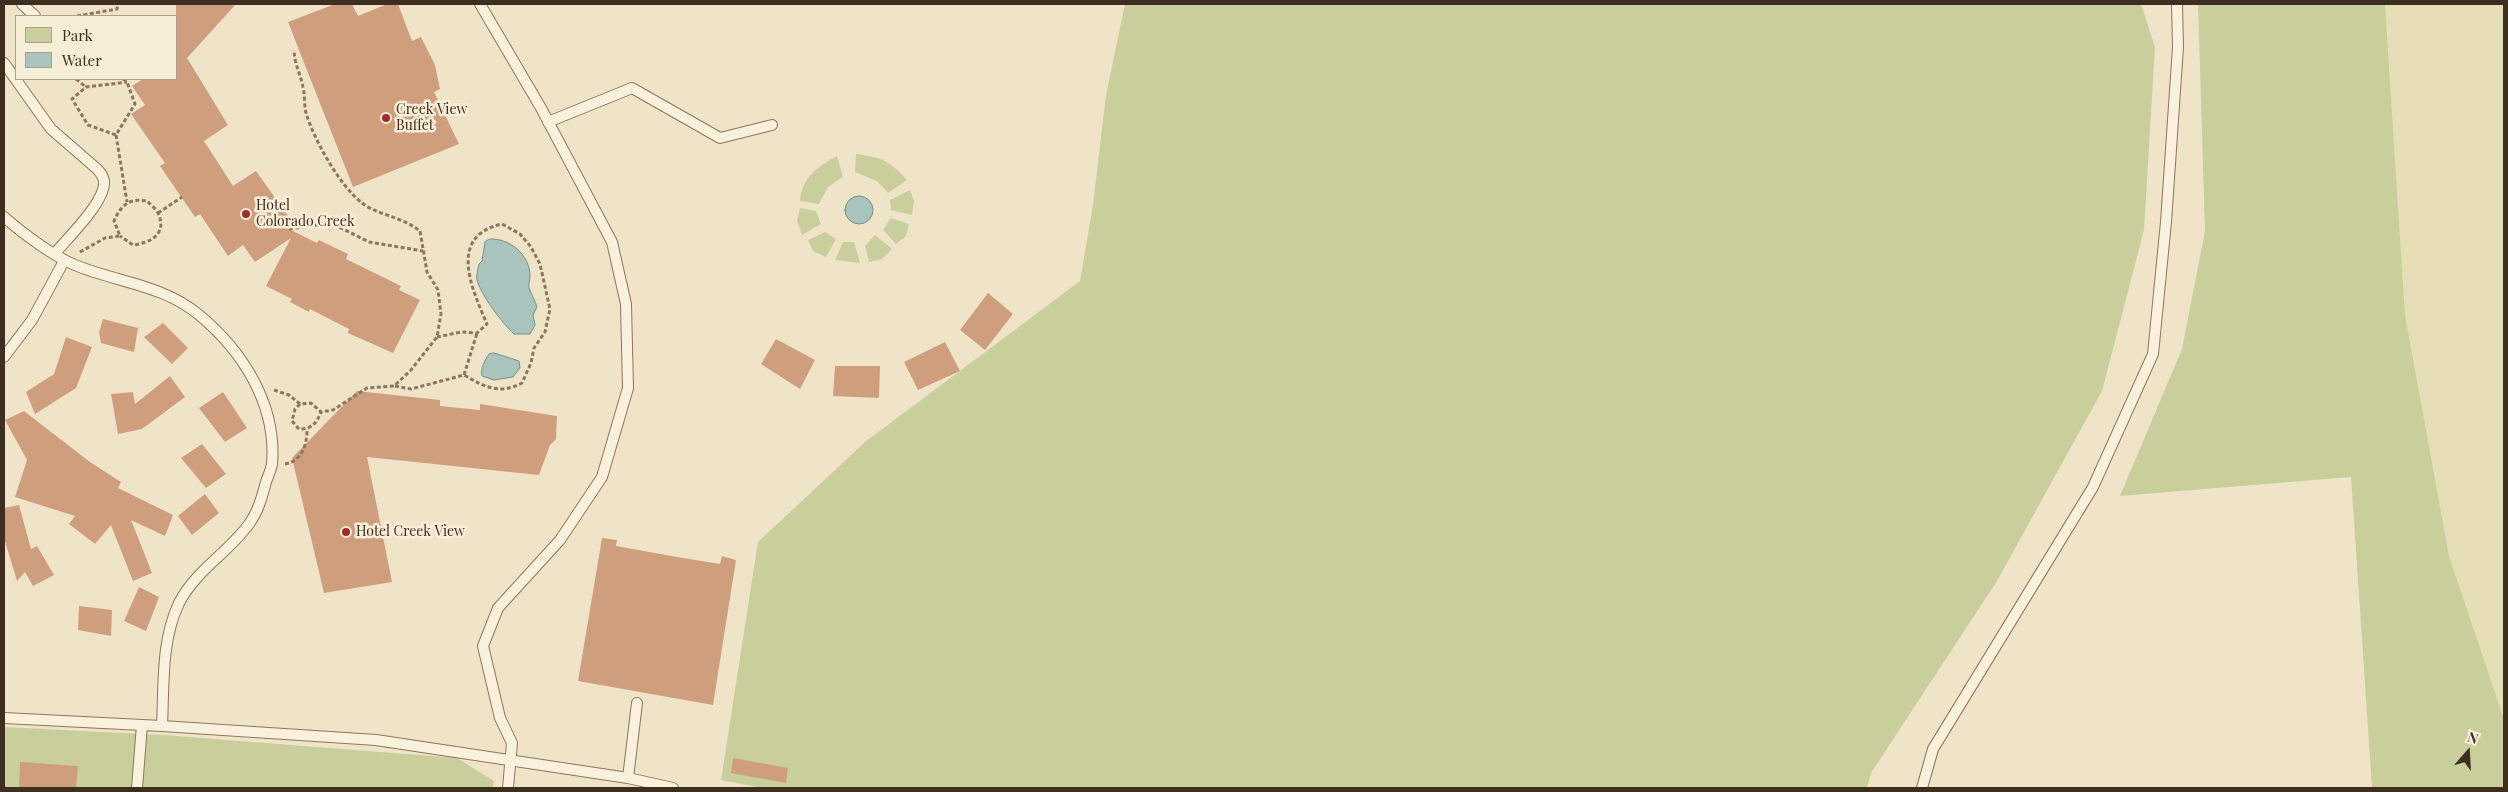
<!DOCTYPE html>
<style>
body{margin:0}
#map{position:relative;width:2508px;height:792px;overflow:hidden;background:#f0e4c8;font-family:"Playfair Display",serif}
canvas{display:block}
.frame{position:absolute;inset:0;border:5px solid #3d2e20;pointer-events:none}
.legend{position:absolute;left:15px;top:15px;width:162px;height:65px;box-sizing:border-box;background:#f7eed8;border:1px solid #ada18e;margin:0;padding:6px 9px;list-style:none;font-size:15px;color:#3d2e20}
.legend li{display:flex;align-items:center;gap:10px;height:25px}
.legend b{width:25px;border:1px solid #ada18e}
.north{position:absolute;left:2443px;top:727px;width:50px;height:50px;-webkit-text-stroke:4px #f7eed8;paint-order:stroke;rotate:19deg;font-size:14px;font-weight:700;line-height:20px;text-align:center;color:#3d2e20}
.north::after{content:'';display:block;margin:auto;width:18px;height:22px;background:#3d2e20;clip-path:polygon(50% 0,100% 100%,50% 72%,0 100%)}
</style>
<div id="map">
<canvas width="2508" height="792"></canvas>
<div class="frame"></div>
<ul class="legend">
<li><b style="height:14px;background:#c9cf9b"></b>Park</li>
<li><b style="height:14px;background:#a9c4bc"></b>Water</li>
</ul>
<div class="north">N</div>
</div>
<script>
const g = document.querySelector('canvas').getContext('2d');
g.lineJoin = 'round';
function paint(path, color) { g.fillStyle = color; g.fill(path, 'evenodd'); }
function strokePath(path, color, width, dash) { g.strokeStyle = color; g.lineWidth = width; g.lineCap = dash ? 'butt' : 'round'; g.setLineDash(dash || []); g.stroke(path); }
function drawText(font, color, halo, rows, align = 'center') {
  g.font = font + ' "Playfair Display",serif'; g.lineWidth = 5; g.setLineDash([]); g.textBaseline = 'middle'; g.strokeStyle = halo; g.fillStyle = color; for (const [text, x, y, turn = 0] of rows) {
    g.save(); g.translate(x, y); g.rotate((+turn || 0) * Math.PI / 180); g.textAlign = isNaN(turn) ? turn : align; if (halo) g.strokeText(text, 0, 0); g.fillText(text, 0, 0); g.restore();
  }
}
const farmland = new Path2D(`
 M2385,4H2504V719L2449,556L2405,315Z`);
const green = new Path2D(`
 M1125,4H2141L2155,47L2144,230L2102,391L1997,581L1871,773L1867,788H762L721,780L758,542L865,442L1080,281L1093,205L1106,95Z
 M2198,4H2385L2405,315L2449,556L2504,719V788H2372L2351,477L2120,496L2182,349L2205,231Z
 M856,154C881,157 890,161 907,180L888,193L877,181L855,172Z
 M837,156L843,177L828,187L819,204L800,201C802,177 817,167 837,156Z
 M910,190L914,201L912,215L891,210L890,200Z
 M800,208L816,211L821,224L802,235L797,221Z
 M891,218L909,224L906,236L896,244L883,230Z
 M825,232L836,239L826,257L813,251L808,240Z
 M875,235L892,249L882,259L869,262L865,246Z
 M843,242H854L860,263L835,260Z
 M4,727L164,735L457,758L494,781L493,788H4Z`);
const water = new Path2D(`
 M845 210a14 14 0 1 1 28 0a14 14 0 1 1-28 0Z
 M490,239C510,238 530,255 530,276C530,280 528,284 529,288C531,294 535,300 537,307L533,315L535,325L530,334H514C502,323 481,295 477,280C476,275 478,269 479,264L482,261L485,242Z
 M494,353L519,361L520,368L513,377L494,380L482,376C480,369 485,360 489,354Z`);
const building = new Path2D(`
 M176,4H236L187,58L228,125L204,141L233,186L256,171L288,216L277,223L317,243L319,240L348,254L346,259L401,286L399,290L420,300L393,353L348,333L349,329L310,309L309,312L290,302L292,299L266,286L291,238L255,262L243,245L228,256L200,214L195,217L160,166L165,163L131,114L145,105L132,86L143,79H176Z
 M335,4H352L358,16L387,4H398L412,41L421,37L435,65L440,89L434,92L459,144L353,187L288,22Z
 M988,293L1013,314L985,350L960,330Z
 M103,319L138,328L134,352L101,343L99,332Z
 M163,323L188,348L172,364L144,337Z
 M66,337L92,347L76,388L35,414L26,392L54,374Z
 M776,339L815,360L800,389L761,364Z
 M945,342L960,371L918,390L904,362Z
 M835,366H880L879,398L833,396Z
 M170,376L185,397L142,429L118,434L111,394L133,392L135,404Z
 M357,391L440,400V406L480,410V404L557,416L556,439L550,445L539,475L367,457L392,582L324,593L292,458Z
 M223,392L247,428L225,442L199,408Z
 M24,411L90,462L121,482L118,488L173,515L165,536L131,520L152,573L133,581L111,525L95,544L69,524L75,516L15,497L27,460L5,420Z
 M202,444L226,474L206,488L181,458Z
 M205,494L219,513L192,535L178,516Z
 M19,505L31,549L37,546L54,575L33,586L25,572L17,581L4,538V508Z
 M602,538L617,540L616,546L677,557L720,564L722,556L736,560L713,705L578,681Z
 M139,587L159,597L146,631L124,621Z
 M79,606L112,610L111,636L78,630Z
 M733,758L788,768L786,783L731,773Z
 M20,762L78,766L76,788H19Z`);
const path = new Path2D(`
 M77,16L117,9L118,4
 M76,79L86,87
 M123,79L127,82L135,104L116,135L88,125L72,99L86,87L127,82
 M116,135L127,202
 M158,213L182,197
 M289,229L331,223L369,242L423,251
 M80,252L105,238L120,236L114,221C121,205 129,198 147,201C150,204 156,209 158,213C168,234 150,243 133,245L120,236
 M464,375L477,333
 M395,386L411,389L464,375C485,387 499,395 522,383L531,363L534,348L545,332L550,309L540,264L531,247L520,234L502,224C447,236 472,289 487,324L477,333L461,332L437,337
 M274,390L289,395L300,404L311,403L321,412L333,410L367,388L394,386L411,370L437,337L441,314L438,290L427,272L420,231C401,216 377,215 362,203C340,186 314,140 306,113C304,105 305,95 303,87C300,72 295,67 294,50
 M300,404L295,409L292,421L299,429C312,429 316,424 321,412
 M285,464C302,461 307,445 307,429`);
const lane = new Path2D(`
 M22,4L35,16
 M480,4L541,108L612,242L626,304L628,388L602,477L560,540L498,608L483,646L500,718L512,743L508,788
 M4,63L51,129L96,168C100,172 103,175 104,181C106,201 68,238 55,253
 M548,122L632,88L720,138L772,125
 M4,217C22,233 53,256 75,265C116,282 163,285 198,314C242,350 277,404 272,464C271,470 268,476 266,482C262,497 258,512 249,524C228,553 196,570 179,603C161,641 164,685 162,726
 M4,357L32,320L64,261
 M4,718L162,726L376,740L628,778L673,788
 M628,778L637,703
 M137,788L142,725
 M1922,788L1933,749L2093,487L2153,354L2166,222L2178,47L2177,4`);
const markers = [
 [386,118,5,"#9e2a2b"],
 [246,214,5,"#9e2a2b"],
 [346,532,5,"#9e2a2b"]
];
const poiNames = [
 ["Creek View",396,110],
 ["Buffet",396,126],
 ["Hotel",256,206],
 ["Colorado Creek",256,222],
 ["Hotel Creek View",356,532]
];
paint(farmland, '#e6deb5');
paint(green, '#c9cf9b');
paint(water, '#a9c4bc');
strokePath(water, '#6f938a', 1);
paint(building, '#cf9f7d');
strokePath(lane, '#8d765c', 12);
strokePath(path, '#8d765c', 3, [4, 2.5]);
strokePath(lane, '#faf1dc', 10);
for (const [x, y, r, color] of markers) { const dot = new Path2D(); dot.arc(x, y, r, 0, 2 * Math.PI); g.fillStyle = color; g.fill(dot); strokePath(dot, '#f7eed8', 2); }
drawText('14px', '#3d2e20', '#f7eed8', poiNames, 'left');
</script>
